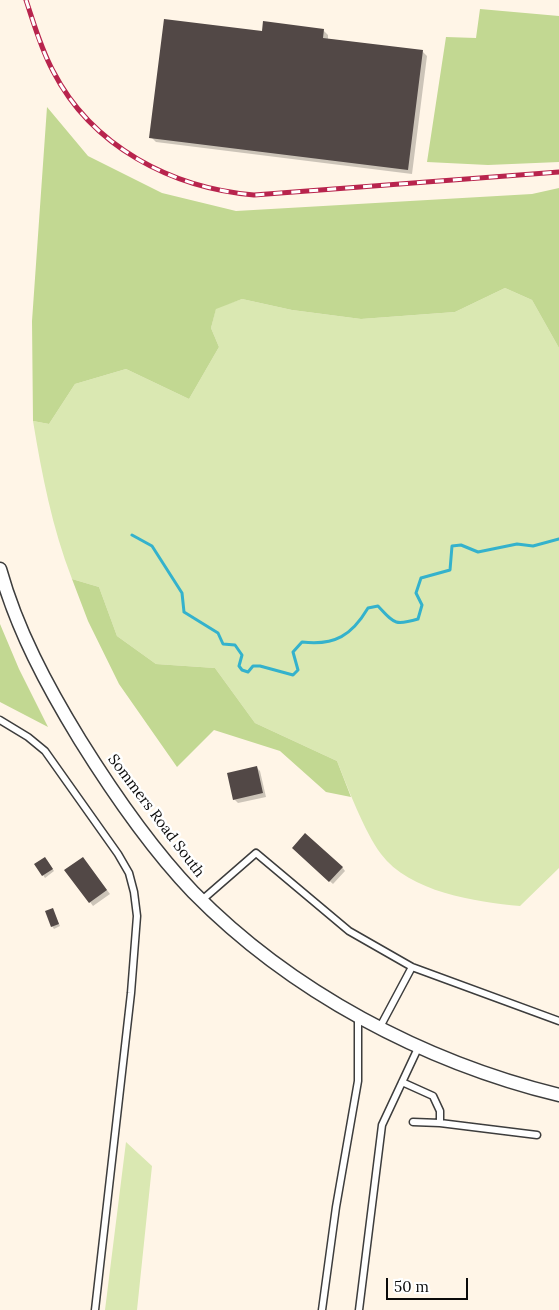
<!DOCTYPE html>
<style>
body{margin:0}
#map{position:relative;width:559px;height:1310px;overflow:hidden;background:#fff5e7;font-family:Lora,serif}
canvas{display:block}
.scale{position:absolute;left:386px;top:1278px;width:82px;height:22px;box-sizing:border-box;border:2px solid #0a0a0a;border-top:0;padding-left:6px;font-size:15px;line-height:18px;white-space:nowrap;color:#0a0a0a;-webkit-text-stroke:4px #fff;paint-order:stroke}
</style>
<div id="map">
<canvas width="559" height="1310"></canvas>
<div class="scale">50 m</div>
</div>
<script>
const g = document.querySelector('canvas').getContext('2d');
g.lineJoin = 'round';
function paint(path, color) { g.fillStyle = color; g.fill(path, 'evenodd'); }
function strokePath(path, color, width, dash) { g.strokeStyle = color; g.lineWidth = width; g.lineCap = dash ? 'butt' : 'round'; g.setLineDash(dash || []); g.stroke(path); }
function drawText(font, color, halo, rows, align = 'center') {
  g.font = font + ' Lora,serif'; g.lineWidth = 5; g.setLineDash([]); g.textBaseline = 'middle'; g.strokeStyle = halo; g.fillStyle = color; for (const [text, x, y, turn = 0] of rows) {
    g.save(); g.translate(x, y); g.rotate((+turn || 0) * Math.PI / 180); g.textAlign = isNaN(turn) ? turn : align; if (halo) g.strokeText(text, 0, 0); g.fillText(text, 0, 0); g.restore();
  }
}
const green = new Path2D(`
 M505,288L532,300L559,348V868L520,906C476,902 409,892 381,854C364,831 348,788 337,761L255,723L215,668L156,664L117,636L99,587L72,579C52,527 42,475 33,421L49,424L75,384L126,369L189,399L219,347L211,328L216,308L242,299L292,310L361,319L455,312Z
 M126,1142L152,1166L137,1310H105Z`);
const forest = new Path2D(`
 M480,9L559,16V162L488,165L427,162L446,37L476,38Z
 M47,107L88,156L162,193L236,211L532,194L559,188V348L532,300L505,288L455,312L361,319L292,310L242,299L216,309L211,328L219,347L189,399L126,369L75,384L49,424L33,421L32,321Z
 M72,579L99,587L117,636L156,664L215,668L255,723L337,761L351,797L326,792L280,751L214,730L177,767L119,684L88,621Z
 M0,624L19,669L48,727L0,702Z`);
const shadow = new Path2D(`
 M323,30L328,35V39L422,51L427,56L412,174L156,142L151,137L263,33Z
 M257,768L260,771L266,797L238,803L234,799Z
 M297,852L342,867L345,871L333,884Z
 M47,860L54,871L45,878L43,875Z
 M86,862L110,894L93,906L90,902Z
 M53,910L60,926L54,929L52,926Z`);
const stream = new Path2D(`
 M132,535L152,546L182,593L184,612L218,633L223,644L235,645L242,655L239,666L242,670L248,672L253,666H260L293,675L298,670L293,652L302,642C335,646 352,635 368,608L378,606C394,623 394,626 418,619L422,605L416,593L421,578L450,570L452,546L461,545L478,552L517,544L533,546L559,539`);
const building = new Path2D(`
 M164,19L262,31L263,21L324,29L323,38L423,50L408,170L149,138Z
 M257,766L263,793L233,800L227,773Z
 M305,833L343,867L329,882L292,848Z
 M45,857L53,869L42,876L34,864Z
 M83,857L107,890L89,903L64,870Z
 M53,908L59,924L51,927L45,911Z`);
const service = new Path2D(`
 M0,720L28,737L45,751L118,854L129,873L134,892L137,916L131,993L95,1310
 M202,900L256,853L349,931L412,967L559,1021
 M380,1027L412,967
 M402,1082L433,1096L440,1111V1123L537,1135
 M413,1122L440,1123
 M322,1310L336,1207L358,1081V1016
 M359,1310L382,1125L419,1046`);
const minor = new Path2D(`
 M0,569C17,630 47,686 80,740C113,793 150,847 193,892C291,992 424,1062 559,1095`);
const rail = new Path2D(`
 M26,0C34,24 41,49 53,71C92,147 172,188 254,195L559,172`);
const streetNames = [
 ["Sommers Road South",156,816,53]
];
paint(green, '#dae8b2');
paint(forest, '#c2d892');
paint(shadow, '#0003');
strokePath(stream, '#34b2cc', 3);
paint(building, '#524846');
strokePath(service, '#3d3d3d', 9);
strokePath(minor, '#3d3d3d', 15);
strokePath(service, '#fff', 6);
strokePath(minor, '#fff', 12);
strokePath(rail, '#b8244d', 5);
strokePath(rail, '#fff', 3, [9]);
drawText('15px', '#0a0a0a', '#fff', streetNames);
</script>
